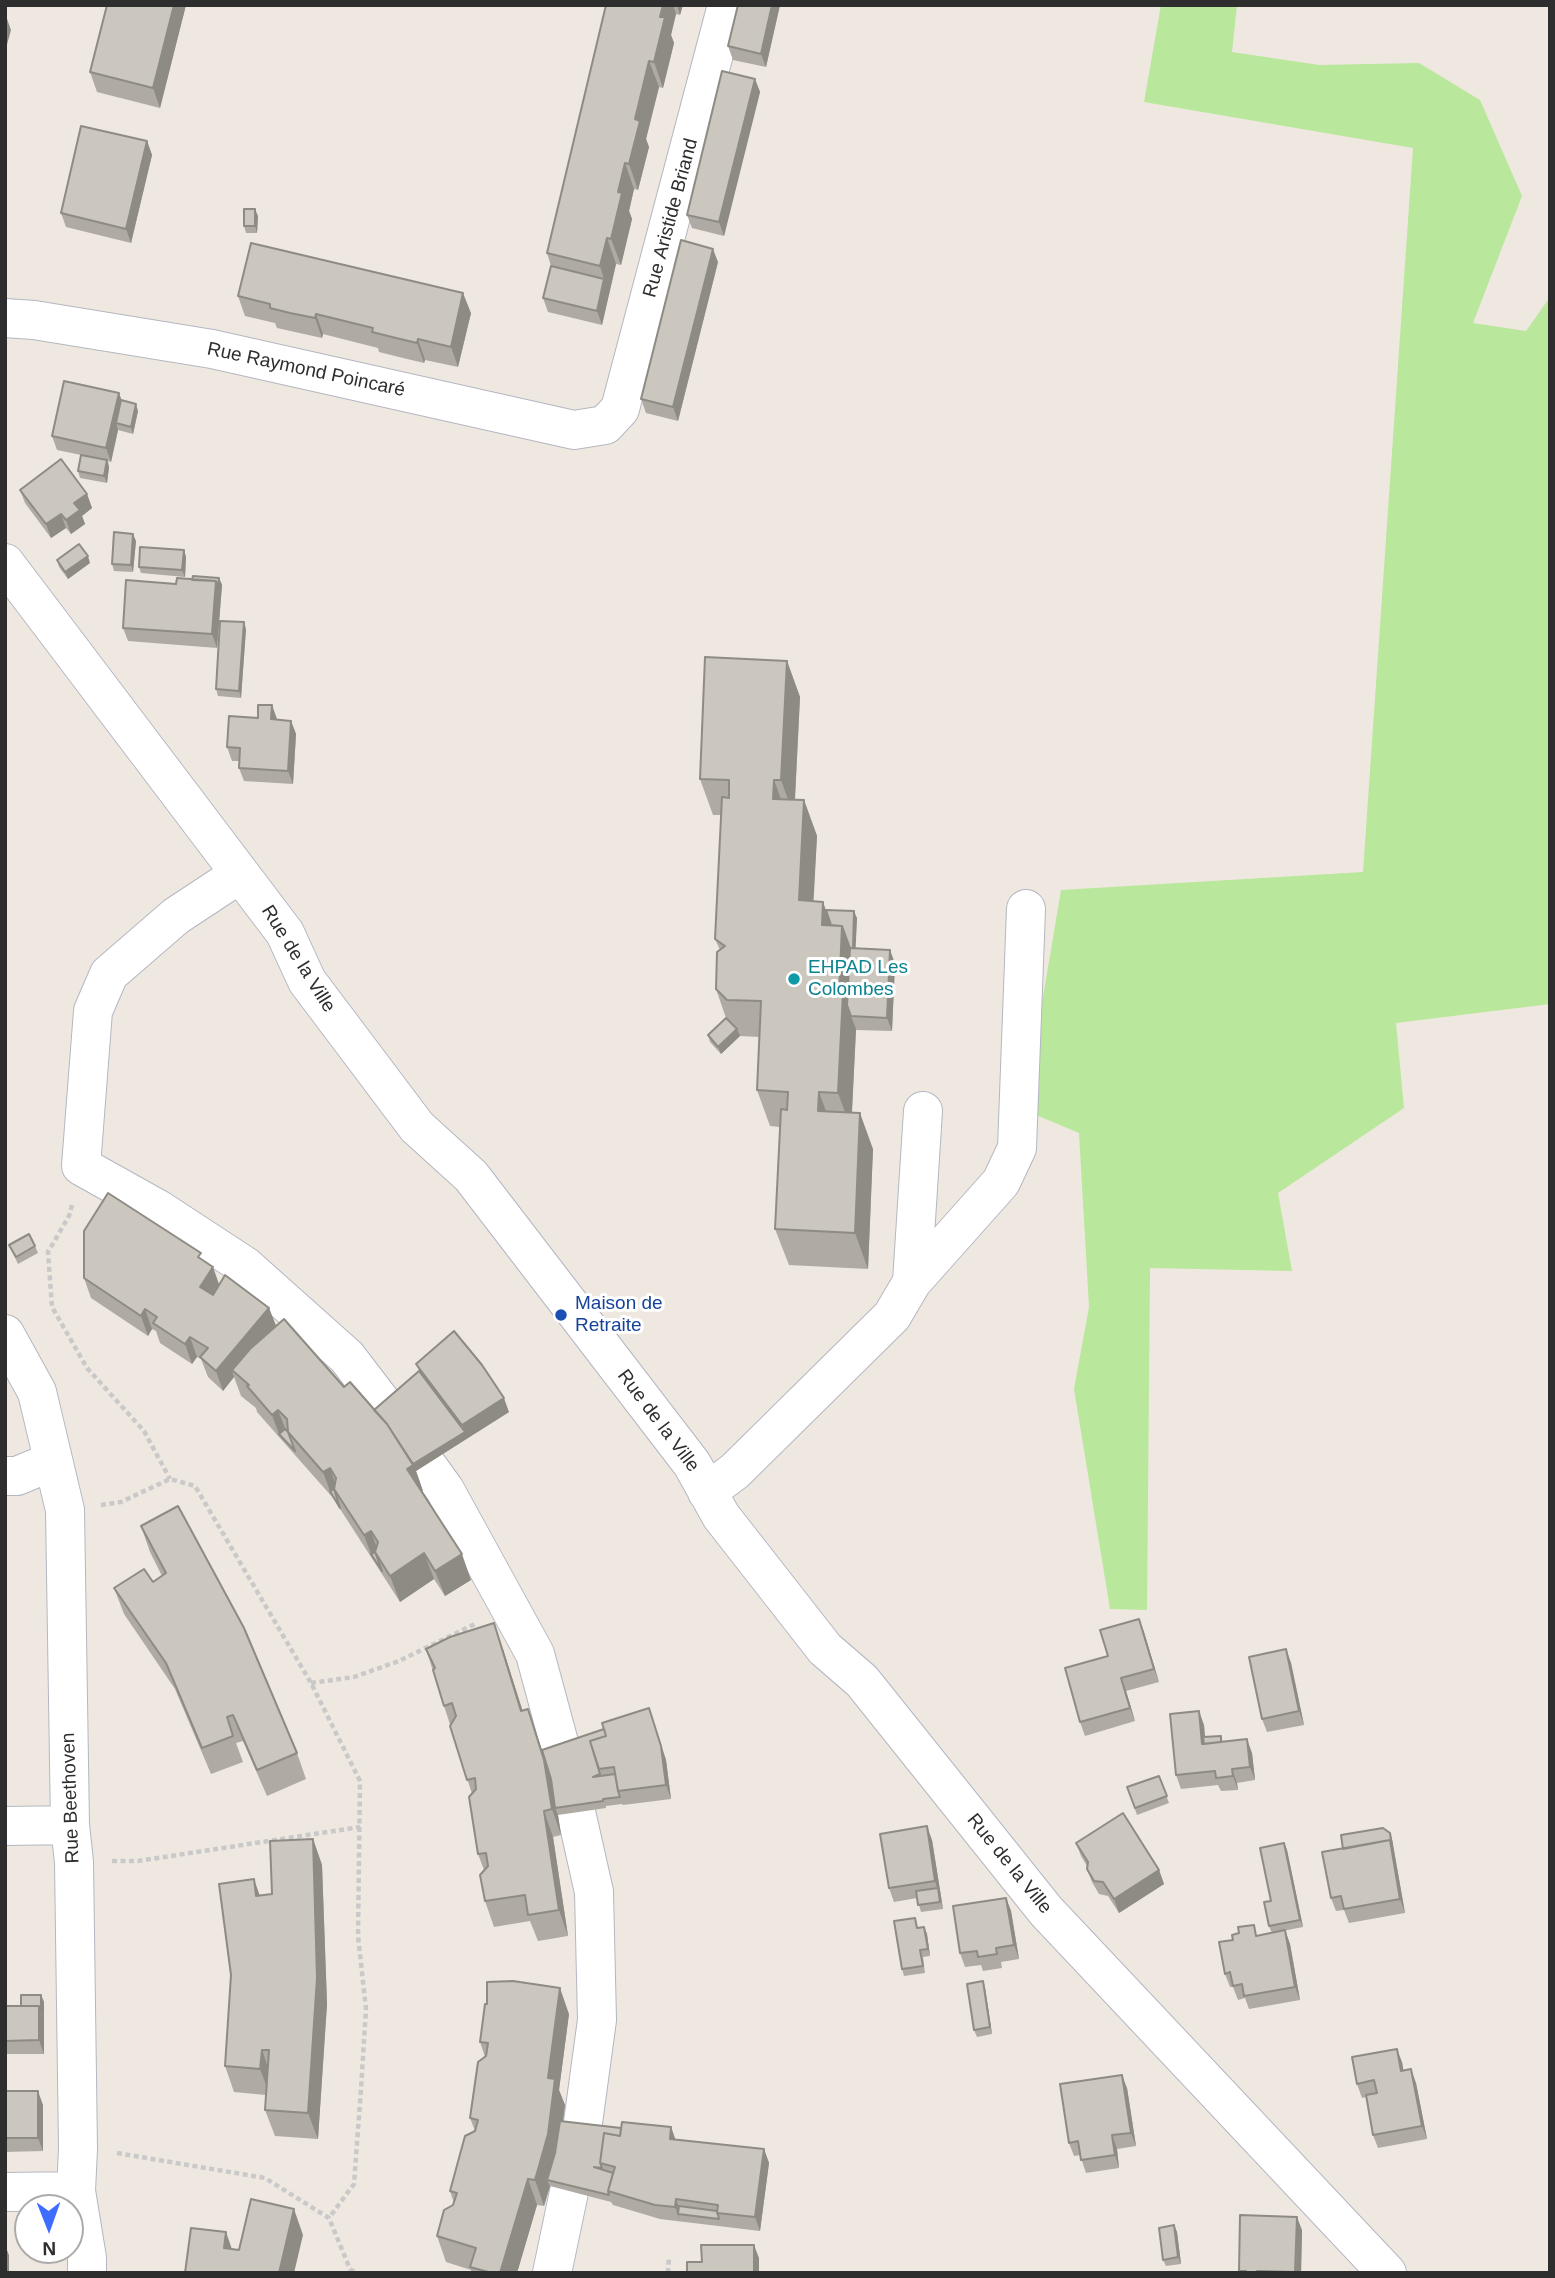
<!DOCTYPE html>
<meta charset="utf-8">
<style>
body{margin:0}
#map{position:relative;width:1555px;height:2278px;overflow:hidden;background:#efe8e0;font-family:Arial,sans-serif}
canvas{display:block}
.frame{position:absolute;inset:0;border:7px solid #2e2e2e;pointer-events:none}
.north{position:absolute;left:14px;top:2194px;width:70px;height:70px;box-sizing:border-box;background:#fff;border:2px solid #ababab;border-radius:50%;rotate:179deg;font-size:19px;font-weight:700;line-height:28px;text-align:center;color:#2e2e2e}
.north::after{content:'';display:block;margin:auto;width:24px;height:32px;background:#3d6cff;clip-path:polygon(50% 0,100% 100%,50% 72%,0 100%)}
</style>
<div id="map">
<canvas width="1555" height="2278"></canvas>
<div class="frame"></div>
<div class="north">N</div>
</div>
<script>
const g = document.querySelector('canvas').getContext('2d');
g.lineJoin = 'round';
function paint(path, color) { g.fillStyle = color; g.fill(path, 'evenodd'); }
function strokePath(path, color, width, dash) { g.strokeStyle = color; g.lineWidth = width; g.lineCap = dash ? 'butt' : 'round'; g.setLineDash(dash || []); g.stroke(path); }
function drawText(font, color, halo, rows, align = 'center') {
  g.font = font + ' Arial,sans-serif'; g.lineWidth = 6; g.setLineDash([]); g.textBaseline = 'middle'; g.strokeStyle = halo; g.fillStyle = color; for (const [text, x, y, turn = 0] of rows) {
    g.save(); g.translate(x, y); g.rotate((+turn || 0) * Math.PI / 180); g.textAlign = isNaN(turn) ? turn : align; if (halo) g.strokeText(text, 0, 0); g.fillText(text, 0, 0); g.restore();
  }
}
const green = new Path2D(`
 M1161,5H1237L1232,52L1319,65L1419,63L1480,100L1522,196L1473,323L1526,331L1550,297V1004L1396,1023L1404,1108L1278,1193L1292,1271L1150,1268L1147,1610L1110,1609L1074,1389L1089,1307L1079,1133L1024,1110L1061,890L1363,872L1413,148L1144,102Z`);
const path = new Path2D(`
 M72,1205L69,1216L48,1252L52,1307L87,1368L144,1431L170,1479
 M101,1505L121,1502L170,1479L195,1486L311,1683L360,1781L358,1936L366,2009L361,2089L354,2184L329,2218
 M311,1683L354,1677L399,1661L475,1624
 M112,1861H138L360,1827
 M117,2153L265,2178L329,2218L350,2269L356,2273
 M668,2273L669,2257`);
const minor = new Path2D(`
 M5,318L34,320L212,349L574,430L605,425L620,409L727,5
 M5,563L285,933L307,981L417,1127L471,1176L692,1464L721,1516L825,1649L862,1681L1046,1911L1387,2273
 M239,872L223,885L176,916L109,974L93,1011L81,1166L158,1209L245,1266L347,1357L386,1408
 M912,1282L1001,1182L1017,1148L1026,909
 M5,1334L37,1392L65,1510L70,1825L74,1862L78,2149L76,2191L87,2258V2273
 M427,1465L445,1490L535,1654L561,1750
 M5,1476H17L53,1461
 M707,1492L735,1471L892,1316L912,1282L923,1111
 M576,1812L594,1892L597,2020L582,2130
 M5,1826L70,1825
 M5,2192L76,2191
 M552,2273L569,2192`);
const wall = new Path2D(`
 M186,5L160,108L97,92L90,72Z
 M606,5H683L680,15L676,14L671,35L674,43L663,88L659,87L646,139L649,147L638,190L634,189L629,211L632,219L621,265L616,264L602,325L548,312L543,298L551,266L547,253Z
 M738,5H780L766,67L733,60L728,46Z
 M755,79L760,92L724,236L692,228L687,215Z
 M147,141L152,155L131,243L66,227L61,213Z
 M258,216L257,233H246L244,226Z
 M718,262L678,421L646,413L641,399Z
 M238,296L471,313L458,367L425,360L424,363L403,358L379,352L378,348L323,334L322,338L277,328L275,323L245,316Z
 M119,393L121,400L138,411L133,434L118,430L111,462L108,461L109,467L107,483L80,478L78,471L81,455L57,450L52,436Z
 M20,490L87,494L92,508L82,516L85,524L71,534L66,528L51,538L25,503Z
 M136,541L133,572L114,571L112,564Z
 M184,550L186,557L185,577L141,573L139,567Z
 M57,560L90,563L68,579L59,567Z
 M219,578L222,585L217,648L128,641L123,628L164,583L176,584L192,580Z
 M246,629L241,698L218,696L216,689Z
 M787,661L800,697L795,800H804L817,836L813,901L826,910L857,918L855,948L890,950L895,964L892,1031L856,1030L852,1113L873,1149L868,1269L789,1265L775,1229L780,1127L770,1126L757,1090L760,1037L740,1036L721,1054L710,1042L708,1035L726,1018L716,989L720,950L715,939L721,815H713L700,779Z
 M276,720L291,721L296,734L293,784L244,781L239,768V761H232L227,747Z
 M9,1245L35,1246L38,1253L18,1264Z
 M203,1261L219,1284L269,1308L276,1327L344,1387L374,1410L419,1371L416,1364L509,1412L416,1471L423,1491L422,1492L471,1580L445,1596L434,1579L400,1602L333,1498L257,1412L256,1408L241,1396L234,1377L223,1391L208,1377L201,1359L197,1357L192,1364L160,1343L156,1331L152,1329L148,1336L91,1298L84,1278Z
 M141,1526L297,1753L306,1779L267,1796L243,1741L236,1743L243,1762L211,1774L175,1689L124,1614L114,1588L153,1582L162,1576L150,1552Z
 M1139,1619L1159,1682L1126,1691L1135,1721L1085,1736L1080,1722L1108,1656Z
 M426,1649H503L522,1711L528,1709L542,1750L604,1729L649,1708L666,1760L671,1799L623,1805L622,1804L606,1806V1808L558,1815L561,1835L553,1837L568,1936L538,1941L530,1921L494,1927L485,1901L484,1870L478,1854L472,1794Z
 M1286,1649L1291,1663L1304,1725L1267,1732L1262,1719Z
 M1204,1725L1205,1737L1221,1736L1223,1742L1252,1753L1255,1780L1237,1783L1238,1790L1221,1791L1218,1785L1181,1789L1176,1775Z
 M1159,1776L1169,1803L1137,1815L1127,1787Z
 M1390,1833L1392,1839L1405,1913L1349,1923L1344,1910L1336,1911L1331,1898L1343,1849Z
 M313,1839L322,1865L327,2004L318,2139L275,2136L265,2110L266,2095L234,2092L225,2066L259,1895L272,1894Z
 M932,1840L943,1909L921,1912L917,1898L894,1902L889,1888Z
 M1076,1843L1159,1870L1164,1884L1119,1913L1108,1896L1099,1894L1092,1882L1087,1869V1866L1081,1856Z
 M1284,1843L1287,1850L1303,1927L1272,1933L1269,1926L1271,1901Z
 M1006,1898L1011,1911L1019,1959L1001,1962L1002,1968L983,1971L981,1965L965,1967L960,1953Z
 M918,1925V1928L924,1927L927,1934L930,1956L923,1957L925,1973L904,1976L902,1969Z
 M1285,1930L1290,1944L1300,2000L1249,2009L1245,1998L1238,2000L1233,1987H1230L1225,1974L1258,1936Z
 M985,1988L992,2034L977,2037L974,2030Z
 M41,1995L44,2002V2054H5V2006H21Z
 M569,2014L559,2090L565,2105L563,2122L621,2128L671,2127L675,2139L764,2149L769,2163L760,2231L660,2219L613,2205L611,2202L550,2186L544,2206L537,2205L517,2273H472L471,2270L446,2262L437,2236L453,2205L454,2203L450,2191L475,2131L470,2118L485,2057L480,2042Z
 M1402,2062L1403,2070L1416,2083L1427,2139L1378,2148L1373,2135L1366,2097L1362,2098L1357,2084Z
 M1127,2088L1136,2146L1117,2149L1119,2168L1086,2173L1080,2155L1074,2156L1069,2143Z
 M5,2091L43,2105V2151L5,2152Z
 M1174,2225L1177,2232L1181,2264L1166,2266L1163,2260Z
 M1302,2230L1301,2273H1239V2271Z`);
const shadedWall = new Path2D(`
 M174,5H186L160,108L153,88Z
 M663,5H673L676,14L671,35L674,43L663,88L654,62L660,17Z
 M677,5H683L680,15Z
 M772,5H780L766,67L761,54Z
 M6,16L11,30L5,52V18Z
 M649,61L659,87L646,139L649,147L638,190L629,164L635,119Z
 M755,79L760,92L724,236L719,222Z
 M147,141L152,155L131,243L126,229Z
 M625,163L634,189L629,211L632,219L621,265L611,239L618,192Z
 M255,209L258,216L257,233L255,226Z
 M607,238L616,264L602,325L597,311L604,279L600,266Z
 M713,249L718,262L678,421L673,407Z
 M463,293L471,313L458,367L451,347Z
 M316,314L323,334L322,338L315,318Z
 M418,339L425,360L424,363L417,343Z
 M119,393L124,407L116,423L118,430L111,462L106,448Z
 M136,404L138,411L133,434L131,427Z
 M107,460L109,467L107,483L104,476Z
 M87,494L92,508L82,516L85,524L71,534L66,520L74,503Z
 M61,514L66,528L51,538L46,524Z
 M133,534L136,541L133,572L131,565Z
 M184,550L186,557L185,577L182,570Z
 M88,556L90,563L68,579L65,572Z
 M219,578L222,585L217,648L212,634L216,581Z
 M244,622L246,629L241,698L239,691Z
 M787,661L800,697L794,816L781,780Z
 M272,705L277,719L276,733L271,719Z
 M291,721L296,734L293,784L288,771Z
 M774,780L787,816L773,799Z
 M804,800L817,836L812,930L799,900Z
 M823,902L836,938L822,925Z
 M854,911L857,918L855,962L852,955Z
 M842,926L855,962L851,1016L856,1029L851,1129L838,1093L839,994Z
 M890,950L895,964L892,1031L887,1018Z
 M737,1029L740,1036L721,1054L718,1047Z
 M819,1092L832,1128L818,1111Z
 M860,1113L873,1149L868,1269L855,1233Z
 M213,1267L220,1287L207,1307L200,1287Z
 M269,1308L277,1328L232,1370L234,1377L223,1391L216,1371Z
 M145,1309L152,1329L148,1336L141,1316Z
 M190,1337L197,1357L192,1364L185,1344Z
 M504,1398L509,1412L416,1471L423,1491L416,1495L407,1469L465,1432L462,1425Z
 M278,1410L288,1436L279,1434L272,1415Z
 M330,1468L339,1494L334,1489L330,1491L323,1472Z
 M371,1531L380,1557L375,1552L371,1554L364,1535Z
 M424,1553L434,1579L400,1602L390,1576Z
 M462,1554L471,1580L445,1596L435,1571Z
 M1139,1619L1144,1632L1159,1682L1154,1669Z
 M494,1623L503,1649L531,1737L521,1711Z
 M1286,1649L1291,1663L1304,1725L1299,1711Z
 M1121,1678L1126,1691L1135,1721L1130,1708Z
 M649,1708L666,1760L671,1799L666,1785Z
 M528,1709L554,1786L555,1808L558,1815L561,1835L552,1809Z
 M1199,1711L1204,1725L1206,1751L1202,1744Z
 M1247,1739L1252,1753L1255,1780L1250,1767Z
 M1232,1769L1237,1783L1238,1790L1233,1776Z
 M544,1811L553,1837L568,1936L559,1910Z
 M927,1826L932,1840L943,1909L935,1881Z
 M1390,1833L1392,1839L1405,1913L1400,1899L1390,1840Z
 M313,1839L322,1865L327,2004L318,2139L308,2113Z
 M1284,1843L1287,1850L1303,1927L1300,1920Z
 M1159,1870L1164,1884L1119,1913L1114,1899Z
 M254,1879L263,1905L256,1896Z
 M1006,1898L1011,1911L1019,1959L1014,1945Z
 M924,1927L927,1934L930,1956L928,1949Z
 M1285,1930L1290,1944L1300,2000L1295,1987Z
 M983,1981L985,1988L992,2034L990,2027Z
 M560,1988L569,2014L559,2090L565,2105L558,2160L547,2180L550,2186L544,2206L535,2180Z
 M41,1995L44,2002V2020L41,2013Z
 M39,2006L44,2020V2054L39,2040Z
 M1397,2049L1402,2062L1406,2085L1401,2071Z
 M262,2050L271,2076L270,2095L260,2069Z
 M1411,2069L1416,2083L1427,2139L1422,2126Z
 M1122,2075L1127,2088L1136,2146L1131,2133Z
 M38,2091L43,2105V2151L38,2138Z
 M671,2127L676,2141L670,2139Z
 M1112,2135L1117,2149L1119,2168L1115,2155Z
 M764,2149L769,2163L760,2231L755,2217Z
 M528,2179L537,2205L517,2273H500Z
 M676,2199L681,2213L678,2214L680,2221L675,2207Z
 M294,2209L303,2235L294,2273H279Z
 M1297,2217L1302,2230L1301,2273H1296Z
 M1174,2225L1177,2232L1181,2264L1178,2257Z
 M226,2232L235,2258L224,2248Z
 M5,2245L9,2255V2273H5Z
 M754,2245L759,2258V2273H754Z`);
const building = new Path2D(`
 M107,5H174L153,88L90,72Z
 M606,5H663L660,17H665L654,62L649,61L635,119L640,121L629,164L625,163L618,192L622,193L611,239L607,238L600,266L547,253Z
 M738,5H772L761,54L728,46Z
 M722,71L755,79L719,222L687,215Z
 M81,126L147,141L126,229L61,213Z
 M244,209H255V226H244Z
 M681,240L713,249L673,407L641,399Z
 M251,243L463,293L451,347L418,339L417,343L396,338L372,332L373,328L316,314L315,318L290,313L270,308V304L238,296Z
 M551,266L604,279L597,311L543,298Z
 M64,381L119,393L106,448L52,436Z
 M121,400L136,404L131,427L116,423Z
 M81,455L107,460L104,476L78,471Z
 M61,459L87,494L74,503L80,510L66,520L61,514L46,524L20,490Z
 M114,532L133,534L131,565L112,564Z
 M79,544L88,556L65,572L57,560Z
 M140,547L184,550L182,570L139,567Z
 M193,576L219,578L218,588L216,581L192,580Z
 M177,578L216,581L212,634L123,628L126,580L176,584Z
 M220,621L244,622L239,691L216,689Z
 M705,657L787,661L781,780H774L773,799L804,800L799,900L823,902L822,925L842,926L839,994L843,993L838,1093L819,1092L818,1111L860,1113L855,1233L775,1229L781,1109L787,1110L788,1092L757,1090L761,1001L727,1000L716,989L717,952L725,946L715,939L722,797L729,798V780L700,779Z
 M258,705H272L271,719L291,721L288,771L239,768L240,748L227,747L229,716L258,718Z
 M826,910L854,911L853,948H850L842,926L831,925Z
 M850,948L890,950L887,1018L851,1016L847,1005Z
 M726,1018L737,1029L718,1047L708,1035Z
 M108,1193L201,1253L198,1257L213,1267L200,1287L213,1295L225,1275L269,1308L216,1371L200,1357L208,1348L190,1337L185,1344L153,1323L157,1317L145,1309L141,1316L84,1278V1231Z
 M29,1234L35,1246L16,1257L9,1245Z
 M284,1319L344,1387L350,1382L387,1424L413,1465L407,1469L462,1554L435,1571L424,1553L390,1576L375,1552L378,1542L371,1531L364,1535L334,1489L336,1478L330,1468L323,1472L288,1432L287,1419L278,1410L272,1415L247,1386L249,1385L232,1370L250,1349Z
 M454,1331L482,1365L504,1398L462,1425L416,1364Z
 M419,1371L465,1432L413,1464L387,1424L374,1410Z
 M285,1429L288,1432L295,1451L279,1434Z
 M334,1489L340,1508L330,1491Z
 M178,1506L244,1628L297,1753L257,1770L233,1715L227,1717L233,1736L202,1748L166,1663L114,1588L144,1569L153,1582L166,1573L141,1526Z
 M375,1552L382,1571L371,1554Z
 M1139,1619L1154,1669L1121,1678L1130,1708L1080,1722L1065,1668L1108,1656L1100,1630Z
 M494,1623L521,1711L528,1709L544,1760L552,1809L544,1811L559,1910L528,1915L525,1895L485,1901L480,1875L488,1866L486,1853L478,1854L469,1797L476,1789L475,1778L467,1780L450,1726L456,1716L452,1703L444,1706L433,1670L435,1668L426,1649L450,1637Z
 M1286,1649L1299,1711L1262,1719L1249,1657Z
 M649,1708L661,1746L666,1785L618,1791L614,1767L599,1769L590,1741L606,1736L602,1723Z
 M1199,1711L1202,1744L1247,1739L1250,1767L1232,1769L1233,1776L1216,1778L1215,1771L1176,1775L1170,1714Z
 M604,1729L606,1736L590,1741L600,1774L593,1777L615,1774L618,1791L620,1797L603,1799V1801L555,1808L551,1779L542,1750Z
 M1221,1736V1742L1204,1744L1203,1737Z
 M1159,1776L1167,1796L1135,1808L1127,1787Z
 M1123,1813L1159,1870L1114,1899L1103,1882L1094,1881L1087,1869L1088,1862L1076,1843Z
 M927,1826L935,1881L889,1888L880,1834Z
 M1383,1828L1390,1833L1392,1847L1390,1840L1343,1849L1341,1835Z
 M313,1839L317,1978L308,2113L265,2110L269,2050H262L260,2069L225,2066L231,1975L219,1884L254,1879L256,1896L272,1894L270,1841Z
 M1390,1840L1400,1899L1344,1909L1341,1896L1331,1898L1322,1852Z
 M1284,1843L1300,1920L1269,1926L1264,1902L1271,1901L1260,1848Z
 M938,1888L940,1902L918,1905L916,1891Z
 M1006,1898L1014,1945L996,1948L997,1954L978,1957L977,1951L960,1953L953,1906Z
 M915,1918L917,1928L924,1927L928,1949L920,1950L923,1966L902,1969L894,1921Z
 M1254,1925L1256,1936L1285,1930L1295,1987L1244,1996L1242,1984L1233,1986L1230,1972L1225,1974L1219,1942L1233,1940L1232,1935L1239,1933L1238,1927Z
 M513,1981L560,1988L548,2078L555,2079L548,2134L535,2180L528,2179L500,2273H492L470,2267L476,2248L437,2236L444,2210L453,2205L457,2193L450,2191L465,2136L475,2131L478,2120L470,2118L478,2062L486,2056L488,2043L480,2042L485,2004H487V1982Z
 M983,1981L990,2027L974,2030L967,1984Z
 M21,1995H41V2013L39,2006H21Z
 M5,2006H39V2040L5,2041Z
 M1397,2049L1401,2071L1411,2069L1422,2126L1373,2135L1366,2095L1377,2093L1374,2080L1357,2084L1352,2057Z
 M1122,2075L1131,2133L1112,2135L1115,2155L1081,2160L1078,2141L1069,2143L1060,2084Z
 M5,2091H38V2138H5Z
 M560,2121L621,2128L620,2136L604,2133L600,2163L602,2168L594,2167L613,2173L608,2191L609,2195L547,2180L555,2153Z
 M622,2122L671,2127L670,2139L764,2149L755,2217L717,2213L718,2205L676,2199L675,2207L655,2205L608,2191L615,2167L600,2163L604,2133L620,2136Z
 M251,2199L294,2209L279,2273H185L191,2228L226,2232L224,2248L239,2250Z
 M679,2206L717,2211L719,2219L678,2214Z
 M1240,2215L1297,2217L1295,2272L1257,2271V2273H1246V2271H1239Z
 M1174,2225L1178,2257L1163,2260L1159,2228Z
 M701,2245H754V2273H687V2262H702Z`);
const markers = [
 [794,979,7,"#0f9aa8"],
 [561,1315,7,"#1a4fb4"]
];
const streetNames = [
 ["Rue Aristide Briand",671,218,-75],
 ["Rue Raymond Poincaré",306,370,12],
 ["Rue de la Ville",298,959,58],
 ["Rue de la Ville",658,1421,53],
 ["Rue Beethoven",71,1798,-92],
 ["Rue de la Ville",1009,1864,51]
];
const cultureNames = [
 ["EHPAD Les",808,968],
 ["Colombes",808,990]
];
const transitNames = [
 ["Maison de",575,1304],
 ["Retraite",575,1326]
];
paint(green, '#b9e79b');
strokePath(minor, '#b4b7c1', 40);
strokePath(path, '#c9c9c9', 4.5, [5, 3.5]);
strokePath(minor, '#fff', 38);
paint(wall, '#afaaa3');
paint(shadedWall, '#8e8b85');
paint(building, '#cbc6be');
strokePath(building, '#8e8b85', 2);
for (const [x, y, r, color] of markers) { const dot = new Path2D(); dot.arc(x, y, r, 0, 2 * Math.PI); g.fillStyle = color; g.fill(dot); strokePath(dot, '#fff', 2.5); }
drawText('19px', '#2e2e2e', '#fff', streetNames);
drawText('19px', '#0d838f', '#fff', cultureNames, 'left');
drawText('19px', '#164399', '#fff', transitNames, 'left');
</script>
